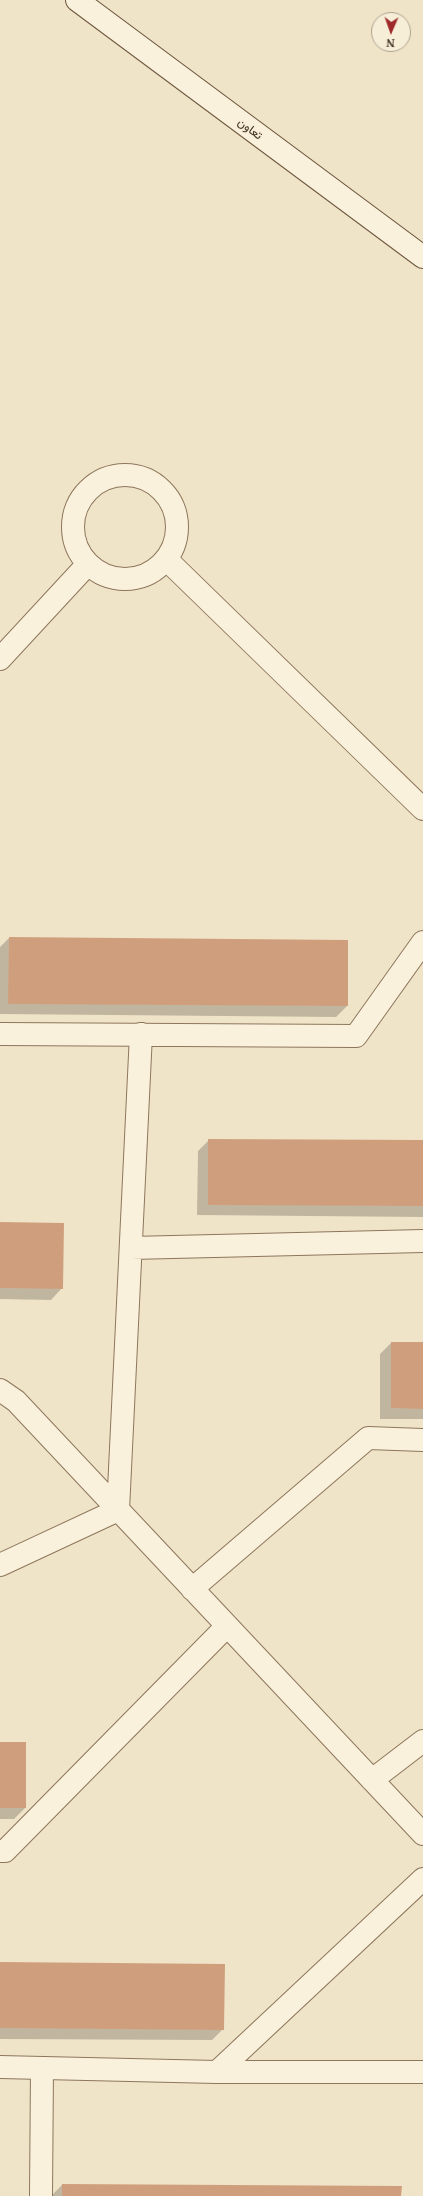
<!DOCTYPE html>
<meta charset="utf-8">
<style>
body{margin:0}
#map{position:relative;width:423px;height:2196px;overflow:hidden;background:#f0e4c8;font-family:"Noto Serif",serif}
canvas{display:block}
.north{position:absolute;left:371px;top:12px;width:40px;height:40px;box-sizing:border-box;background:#f7eed8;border:1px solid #ada18e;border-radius:50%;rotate:182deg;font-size:11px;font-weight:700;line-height:16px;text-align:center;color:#3d2e20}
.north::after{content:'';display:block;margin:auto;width:14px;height:18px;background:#9e2a2b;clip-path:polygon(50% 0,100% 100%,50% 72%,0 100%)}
</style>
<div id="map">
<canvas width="423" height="2196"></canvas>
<div class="north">N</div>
</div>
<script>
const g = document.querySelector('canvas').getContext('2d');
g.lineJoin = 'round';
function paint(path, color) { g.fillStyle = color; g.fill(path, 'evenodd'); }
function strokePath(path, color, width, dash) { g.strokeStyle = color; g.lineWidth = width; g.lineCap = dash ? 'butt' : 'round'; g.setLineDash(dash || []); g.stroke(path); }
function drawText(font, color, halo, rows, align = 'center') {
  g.font = font + ' "Noto Serif",Vazirmatn,serif'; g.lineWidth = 3.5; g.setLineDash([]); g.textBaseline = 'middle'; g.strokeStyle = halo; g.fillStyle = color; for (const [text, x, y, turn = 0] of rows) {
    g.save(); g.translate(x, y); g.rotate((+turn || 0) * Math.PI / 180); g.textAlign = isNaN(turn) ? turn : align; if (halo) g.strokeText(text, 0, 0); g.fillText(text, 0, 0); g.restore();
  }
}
const shadow = new Path2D(`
 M9,938L347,1006L336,1017L0,1014V947Z
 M209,1140L423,1141V1217L197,1215L198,1151Z
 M0,1223L62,1288L51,1300L0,1299Z
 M391,1343H423V1419H380V1354Z
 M0,1743L25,1808L14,1819H0Z
 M0,1963L223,2029L212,2040L0,2039Z
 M62,2185L400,2196H51Z`);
const building = new Path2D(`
 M9,937L348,940V1006L8,1004Z
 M208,1139L423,1140V1206L208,1205Z
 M0,1222L64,1223L63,1289L0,1288Z
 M391,1342H423V1409L391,1408Z
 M0,1742H26V1808H0Z
 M0,1962L225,1964L224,2030L0,2028Z
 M62,2184L402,2186L401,2196H62Z`);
const street = new Path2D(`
 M73 527a52 52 0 1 1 104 0a52 52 0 1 1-104 0Z
 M166,559L423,809
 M0,659L87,565
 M0,1034L356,1036L423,942
 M131,1248L423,1241
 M0,1390L16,1401L423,1834
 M0,1565L118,1510L141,1034
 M192,1589L368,1438L423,1440
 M372,1780L423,1741
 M0,1851H5L227,1626
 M0,2067L217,2072H423
 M217,2072L423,1879
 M41,2196L42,2068`);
const secondary = new Path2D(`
 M77,0L423,257`);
const streetNames = [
 ["تعاون",250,129,37]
];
paint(shadow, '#0003');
paint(building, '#cf9f7d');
strokePath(street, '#8d765c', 24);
strokePath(secondary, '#6f573f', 24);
strokePath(street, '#faf1dc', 22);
strokePath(secondary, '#faf1dc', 22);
drawText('12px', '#3d2e20', '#f7eed8', streetNames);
</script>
